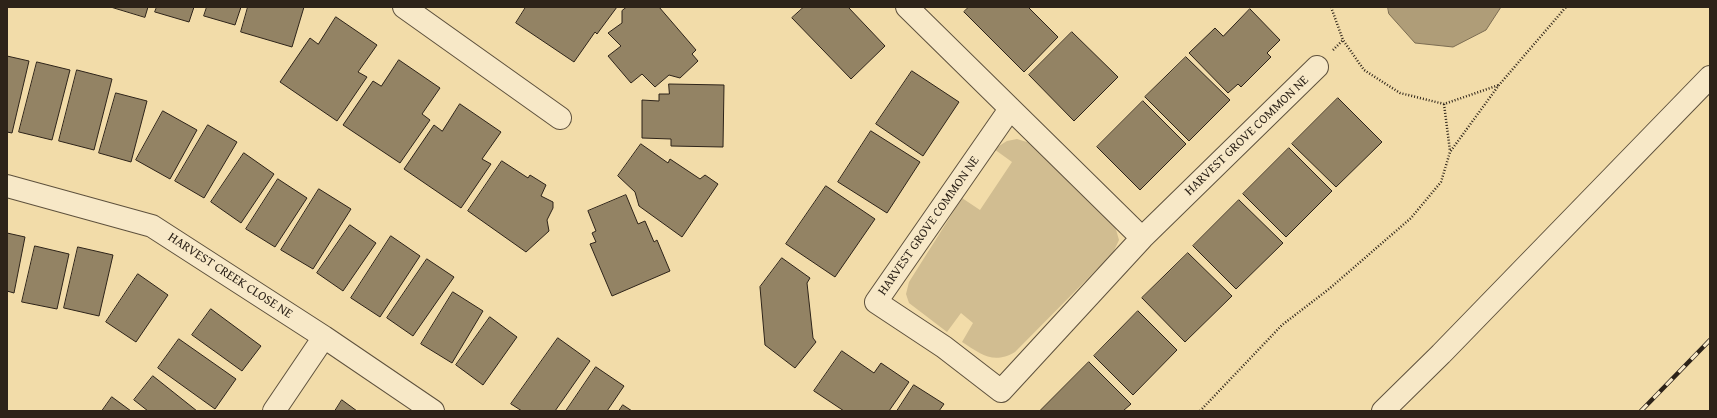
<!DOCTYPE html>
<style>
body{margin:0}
#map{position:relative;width:1717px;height:418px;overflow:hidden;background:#f2dca9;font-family:"Gentium Book Plus",serif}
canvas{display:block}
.frame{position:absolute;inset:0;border:8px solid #2d2319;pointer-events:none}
</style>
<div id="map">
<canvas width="1717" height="418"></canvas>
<div class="frame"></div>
</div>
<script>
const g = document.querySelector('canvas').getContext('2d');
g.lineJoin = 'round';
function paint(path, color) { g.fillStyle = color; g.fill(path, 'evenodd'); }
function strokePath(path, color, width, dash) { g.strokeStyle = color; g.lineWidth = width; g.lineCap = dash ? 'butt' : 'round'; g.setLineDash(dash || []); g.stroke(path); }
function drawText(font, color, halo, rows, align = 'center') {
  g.font = font + ' "Gentium Book Plus",serif'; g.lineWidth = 3; g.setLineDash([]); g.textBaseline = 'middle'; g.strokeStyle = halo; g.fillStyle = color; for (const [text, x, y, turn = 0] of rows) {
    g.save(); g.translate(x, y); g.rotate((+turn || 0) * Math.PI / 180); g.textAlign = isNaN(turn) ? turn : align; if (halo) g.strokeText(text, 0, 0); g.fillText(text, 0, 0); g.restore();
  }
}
const green = new Path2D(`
 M1017,139L1030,143L1115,226L1119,240L1113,253L1015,352C993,365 981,354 962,342L973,323L961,313L947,332L909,303L906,294L909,282L962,198L980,210L1012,162L994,149L1007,141Z`);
const water = new Path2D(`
 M1388,7H1501L1486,30L1453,47L1415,43L1389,14Z`);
const building = new Path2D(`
 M111,7H148L145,17Z
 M157,7H194L189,22L155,12Z
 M207,7H241L235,25L204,16Z
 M248,7H304L292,47L241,32Z
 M526,7H617L597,34L595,32L574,62L516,23Z
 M627,7H659L696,50L692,54L698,61L680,78L669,75L655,87L642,74L631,83L608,56L621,46L608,33L622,23V11Z
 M804,7H848L885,46L851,79L792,18Z
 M969,7H1028L1058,37L1024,72L964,12Z
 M1250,9L1280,40L1267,53L1271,57L1241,87L1238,84L1228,93L1189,53L1215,28L1223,36Z
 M336,17L377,45L358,72L367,77L337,121L280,82L310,38L318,44Z
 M1072,32L1118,77L1074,121L1029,75Z
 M7,56L29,61L12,133L7,132Z
 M1186,57L1230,100L1189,141L1145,97Z
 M399,60L440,88L422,114L430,120L400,163L343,125L373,81L381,86Z
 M37,62L70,70L52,140L19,132Z
 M77,70L112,79L94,150L59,141Z
 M912,71L959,102L923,156L876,124Z
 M669,84L724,85L723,147L671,146V139L642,138V100L659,101V94H669Z
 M116,93L147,101L131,162L99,153Z
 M1338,98L1382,142L1336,187L1292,144Z
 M1143,101L1186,144L1140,190L1097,147Z
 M460,104L501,132L482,159L491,164L461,208L404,169L434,125L442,131Z
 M163,111L197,130L170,179L136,160Z
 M208,125L237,142L204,198L175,181Z
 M871,131L920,162L887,213L838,182Z
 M641,144L668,163L670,159L700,179L705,175L718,184L682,237L639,206L635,192L618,176Z
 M1289,148L1332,191L1286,237L1243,194Z
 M244,153L274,174L241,223L211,202Z
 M502,161L528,178L530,175L546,185L541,196L553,202V208L547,220L549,231L526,252L468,211Z
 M278,179L307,198L275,247L246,229Z
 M826,186L875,219L835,277L786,244Z
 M319,189L351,209L313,269L281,250Z
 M626,195L638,224L645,221L654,242L657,240L670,271L612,296L590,244L596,242L592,233L596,231L588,211Z
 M1239,200L1283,243L1236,289L1193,246Z
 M350,225L376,243L343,291L317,273Z
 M7,233L25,237L14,293L7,291Z
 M391,236L420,256L380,317L351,298Z
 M35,246L69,254L57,309L22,302Z
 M78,247L113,255L99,316L64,308Z
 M1188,253L1232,296L1185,342L1142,298Z
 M782,258L810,278L807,283L813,338L816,342L795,368L765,345L760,287Z
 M427,259L454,277L413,336L387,318Z
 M138,274L168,295L136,342L106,322Z
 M453,292L483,311L452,363L421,344Z
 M211,309L261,346L242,371L192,335Z
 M1138,311L1177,350L1133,395L1094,356Z
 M490,317L517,337L483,385L456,365Z
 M558,338L590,361L555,411H522L511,404Z
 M179,339L236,379L215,409L158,368Z
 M842,351L874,373L881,363L909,382L889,411H844L814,391Z
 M1089,362L1131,404L1123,411H1040Z
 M596,367L624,386L607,411H566Z
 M153,376L197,411H148L134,400Z
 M914,385L944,404L939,411H897Z
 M112,397L131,411H102Z
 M342,400L357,411H335Z
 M623,405L632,411H619Z`);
const path = new Path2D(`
 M1331,7L1343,40L1364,70L1400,93L1444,104L1499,85
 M1333,50L1343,40
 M1444,104L1450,151
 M1200,411L1282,325L1329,289L1411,218L1441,182L1450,152L1499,85L1566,7`);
const minor = new Path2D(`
 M404,7L560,118
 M907,7L1142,238L1001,391L944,347L876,302L1010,109
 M7,186L152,226L324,337L433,411
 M1142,238L1317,67
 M274,411L324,337
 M1383,411L1441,354L1710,77`);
const rail = new Path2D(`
 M1641,411L1710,340`);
const streetNames = [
 ["HARVEST GROVE COMMON NE",1247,136,-44],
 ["HARVEST GROVE COMMON NE",929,226,-55],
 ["HARVEST CREEK CLOSE NE",230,276,33]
];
paint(green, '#d1bd91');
paint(water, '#af9d78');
strokePath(water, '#7b6c52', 1);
paint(building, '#938364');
strokePath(building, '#2d2319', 1);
strokePath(minor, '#5e513d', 24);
strokePath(path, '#2d2319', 2.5, [1, 2]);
strokePath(minor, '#f7e8c7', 22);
strokePath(rail, '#2d2319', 4.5);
strokePath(rail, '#f7e8c7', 3, [9]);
drawText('13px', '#2d2319', '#f7e8c7', streetNames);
</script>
